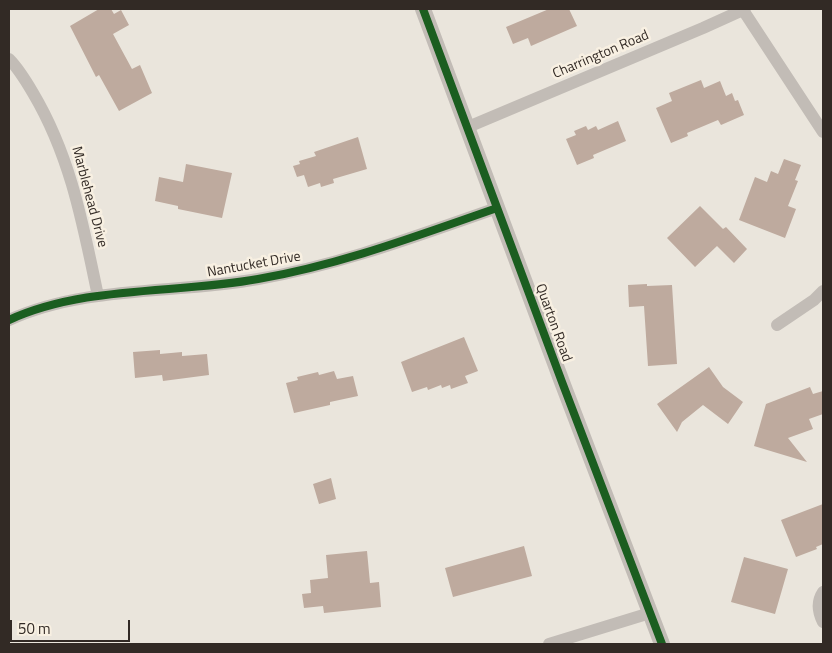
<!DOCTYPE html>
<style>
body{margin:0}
#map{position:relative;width:832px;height:653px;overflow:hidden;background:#eae5dc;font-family:"Titillium Web",sans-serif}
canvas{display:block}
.frame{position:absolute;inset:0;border:10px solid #322a25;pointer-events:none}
.scale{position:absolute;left:10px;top:620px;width:120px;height:22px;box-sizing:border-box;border:2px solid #322a25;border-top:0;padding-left:6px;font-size:15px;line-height:18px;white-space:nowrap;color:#322a25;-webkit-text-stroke:4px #f8f0e2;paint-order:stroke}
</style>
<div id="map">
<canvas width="832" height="653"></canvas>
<div class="frame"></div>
<div class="scale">50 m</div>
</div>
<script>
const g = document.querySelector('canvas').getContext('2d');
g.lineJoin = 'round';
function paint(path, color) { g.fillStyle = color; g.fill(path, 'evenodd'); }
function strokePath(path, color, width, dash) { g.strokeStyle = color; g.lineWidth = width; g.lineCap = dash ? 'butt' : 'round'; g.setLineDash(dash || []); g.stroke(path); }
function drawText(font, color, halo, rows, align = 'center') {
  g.font = font + ' "Titillium Web",sans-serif'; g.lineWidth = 5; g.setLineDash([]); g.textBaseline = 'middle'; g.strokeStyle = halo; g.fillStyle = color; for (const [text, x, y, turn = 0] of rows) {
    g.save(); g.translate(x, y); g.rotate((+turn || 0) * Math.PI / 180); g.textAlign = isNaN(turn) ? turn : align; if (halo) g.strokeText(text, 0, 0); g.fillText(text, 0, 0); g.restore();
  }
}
const building = new Path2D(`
 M99,9H111L114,14L121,10L129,25L113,34L132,69L140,65L152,93L119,111L99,75L96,77L70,26Z
 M549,9H569L577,26L531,46L528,38L513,44L506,27Z
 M701,80L704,88L720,81L726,96L732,93L735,101L738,100L744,115L721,125L718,120L687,133L688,136L671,143L656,108L672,101L669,93Z
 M618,121L626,141L593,155L594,158L577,165L566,139L576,135L574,131L586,126L588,130L596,126L598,130Z
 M358,137L367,169L333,179L334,183L321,187L320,183L308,187L304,175L297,177L293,166L300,164L299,161L316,156L314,152Z
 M784,159L801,165L795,180L798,181L788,206L796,209L785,238L739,220L755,177L767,182L771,171L778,174Z
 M186,164L232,173L222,218L178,209V206L155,201L159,177L183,182Z
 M700,206L723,229L726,227L747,249L734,263L717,246L695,267L667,238Z
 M647,284V286L672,285L677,364L648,366L644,306L629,307L628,285Z
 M464,337L478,371L465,376L468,383L451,389L450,385L442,388L441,385L428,390L427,387L412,392L401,362Z
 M160,350V354L182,352V356L207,354L209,375L163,381L162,375L135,378L133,352Z
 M709,367L723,387L743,402L728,424L703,405L682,422L677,432L657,404Z
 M334,371L337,379L353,376L358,396L330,402V405L294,413L286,383L298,380L297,377L318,372L319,375Z
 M810,387L813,394L823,391V414L809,419L813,429L788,438L807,462L754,446L766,404Z
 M331,478L336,499L319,504L313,484Z
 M823,504V544L816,547L817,549L796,557L781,520Z
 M524,546L532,576L453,597L445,568Z
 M367,551L370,583L379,582L381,607L324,613L323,606L304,608L302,594L311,593L310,580L328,578L326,555Z
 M744,557L788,569L775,614L731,602Z`);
const minor = new Path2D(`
 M743,10L823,132
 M9,59C19,69 26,81 33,93C71,157 83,225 98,296
 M468,127L703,28L745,9
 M9,320C85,285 176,294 258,279C340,265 419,235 497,208
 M777,325L814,300L823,291
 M823,592C817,601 818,612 823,622
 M549,644L650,613`);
const tertiary = new Path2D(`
 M423,9L562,382L662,644`);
const cycleway = new Path2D(`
 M423,9L562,382L662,644
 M9,320C85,285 176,294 258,279C340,265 419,235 497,208`);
const streetNames = [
 ["Charrington Road",601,55,-23],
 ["Marblehead Drive",89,197,75],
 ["Nantucket Drive",254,265,-10],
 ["Quarton Road",553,323,70]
];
paint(building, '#beaa9e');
strokePath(minor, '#c2bcb6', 12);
strokePath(tertiary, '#c2bcb6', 16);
strokePath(cycleway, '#1b5e20', 8);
drawText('14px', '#322a25', '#f8f0e2', streetNames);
</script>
